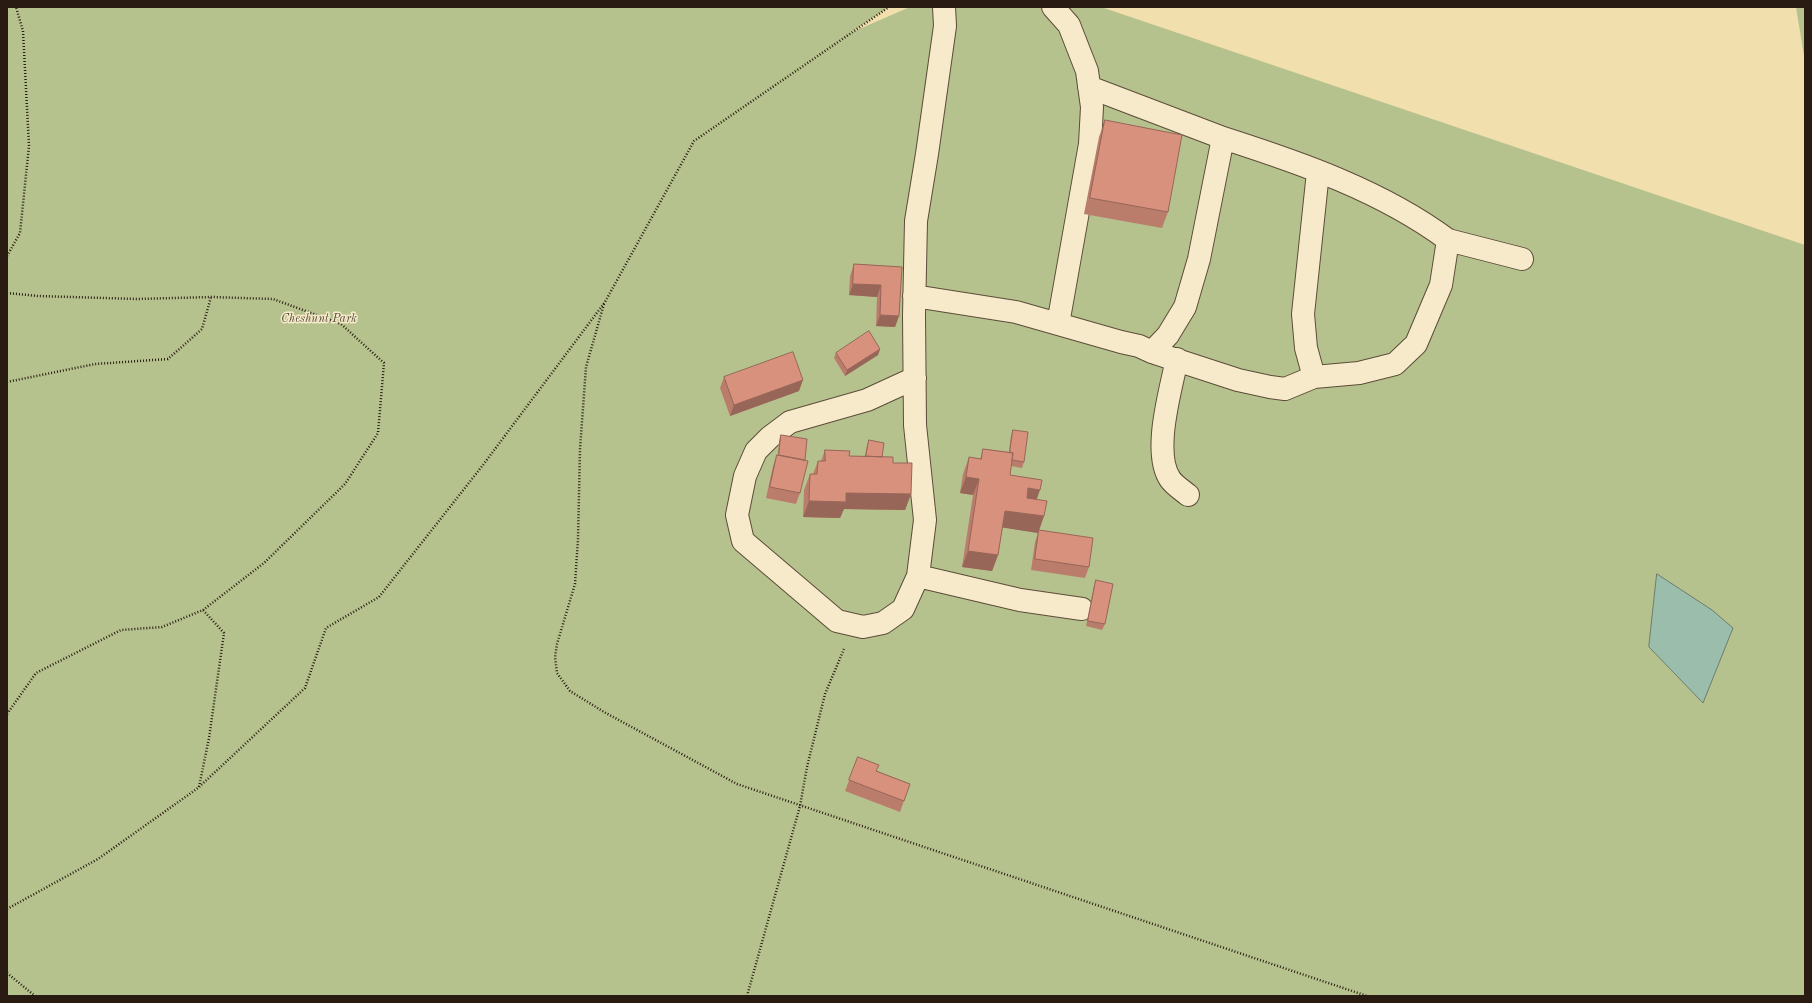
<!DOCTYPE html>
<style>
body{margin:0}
#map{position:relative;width:1812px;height:1003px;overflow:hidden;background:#f1dfae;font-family:"Old Standard TT",serif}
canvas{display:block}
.frame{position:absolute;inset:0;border:8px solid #2a1b12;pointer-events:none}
</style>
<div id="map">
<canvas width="1812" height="1003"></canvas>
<div class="frame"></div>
</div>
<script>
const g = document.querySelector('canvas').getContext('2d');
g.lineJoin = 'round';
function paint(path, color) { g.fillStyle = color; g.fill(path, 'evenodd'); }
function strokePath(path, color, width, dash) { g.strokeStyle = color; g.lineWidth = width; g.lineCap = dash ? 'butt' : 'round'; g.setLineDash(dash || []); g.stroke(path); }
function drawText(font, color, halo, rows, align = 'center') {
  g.font = font + ' "Old Standard TT",serif'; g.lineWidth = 3; g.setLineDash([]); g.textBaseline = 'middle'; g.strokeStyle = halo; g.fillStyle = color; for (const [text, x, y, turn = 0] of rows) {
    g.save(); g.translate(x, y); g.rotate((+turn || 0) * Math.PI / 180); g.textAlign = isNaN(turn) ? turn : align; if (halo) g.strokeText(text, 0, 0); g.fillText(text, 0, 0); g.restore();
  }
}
const green = new Path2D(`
 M7,7H889L850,33L910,7H1101L1805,245V996H7Z
 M1796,7H1805V62Z`);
const water = new Path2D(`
 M1657,574L1712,610L1733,628L1703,703L1649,647Z`);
const path = new Path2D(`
 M7,256L20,233L29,146L23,31L16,7
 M7,293L38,296L137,299L211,297L273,299L341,324L384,363L378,433L345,484L264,563L203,610L162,627L121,630L36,673L7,714
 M604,304L586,367L580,449L578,539L575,584L557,644L555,657L557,673L570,691L604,712L737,784L1367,996
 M7,382L95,364L168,359L202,329L211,297
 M199,787L209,738L224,633L203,610
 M7,909L98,859L198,788L305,688L326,628L379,597L483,465L605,302L694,141L889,7
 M7,973L35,996
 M747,996L800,806L807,767L825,694L844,649`);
const minor = new Path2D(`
 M1053,7L1069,25L1087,71L1092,107L1090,144L1058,324
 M1089,87L1223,138
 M1448,240L1522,259
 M914,296L1016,312L1121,342L1139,346L1152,352L1168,335L1185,307L1199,259L1223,138C1301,163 1382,191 1448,240L1441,285L1416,344L1395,364L1359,373L1314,377L1306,348L1303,314L1318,172
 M1152,352L1238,380L1270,387L1285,389L1314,377
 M1177,359C1171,389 1152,452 1170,479C1174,485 1182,490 1188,495
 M915,378L867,400L790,422L770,437L756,451L745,476L737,515L743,541L837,621L863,627L883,623L903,609L918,576L925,520L915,425L914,315L916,221L927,154L945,26L944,7
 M918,576L1020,600L1082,609`);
const wall = new Path2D(`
 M1105,120L1168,212L1162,228L1084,214L1099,137Z
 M854,264L902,267L899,316L895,327L876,326L877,297L849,295L850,276Z
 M880,349L878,355L845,376L834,358L836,353Z
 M724,377L799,391L730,416L720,388Z
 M1013,430L1024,462L1022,468L1011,466L1010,475L1037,499L1044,516L1039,530L1089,567L1085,578L1031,570L1035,542L1038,533L1002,527L998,555L992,571L962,567L973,495L960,493L963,474L969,457L980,459L983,449L1009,452L1011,436Z
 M781,435L800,493L796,504L766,498L773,466L777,455H778L779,441Z
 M869,440L882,456L893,463L911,494L905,510L844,509L840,518L803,517L804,490L810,474H813L818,461H821L825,450L849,456H865L867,446Z
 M1096,580L1105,624L1102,630L1086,626L1094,586Z
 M858,757L877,771L910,784L900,812L845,791Z`);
const shadedWall = new Path2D(`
 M853,284L881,285L877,297L849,295Z
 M880,315L899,316L895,327L876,326Z
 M880,349L878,355L845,376L847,370Z
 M803,380L799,391L730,416L734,405Z
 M966,477L979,479L973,495L960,493Z
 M1028,488L1040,490L1034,507L1022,505Z
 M846,493L911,494L905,510L844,509L840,518L803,517L809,501Z
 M1005,511L1044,516L1038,533L999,527Z
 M968,551L998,555L992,571L962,567Z`);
const building = new Path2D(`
 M1105,120L1182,135L1168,212L1090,198Z
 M854,264L902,267L899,316L880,315L881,285L853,284Z
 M869,331L880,349L847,370L836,353Z
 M793,352L803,380L734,405L724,377Z
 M1013,430L1028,432L1024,462L1012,460L1013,453L1010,452Z
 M781,435L807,439L805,460L779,455Z
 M869,440L884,443L882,457L866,456Z
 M983,449L1013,453L1010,475L1042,480L1040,490L1028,488L1027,498L1047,501L1044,516L1005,511L998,555L968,551L979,479L966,477L969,457L981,459Z
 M825,450L850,451L849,456L893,457V463H912L911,494L846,493V502L809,501L810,474H817L818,461H825Z
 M777,455L808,461L800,493L770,487Z
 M1039,530L1093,538L1089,567L1035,559Z
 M1096,580L1113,584L1105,624L1088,621Z
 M858,757L879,765L876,771L910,784L904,801L849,780Z`);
const parkNames = [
 ["Cheshunt Park",319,319]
];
paint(green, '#b6c28d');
paint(water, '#9bbdab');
strokePath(water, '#6e7c6e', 1);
strokePath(minor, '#5c4c39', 24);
strokePath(path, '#2a1b12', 2.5, [1, 2]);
strokePath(minor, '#f6eaca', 22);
paint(wall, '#ba7d6c');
paint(shadedWall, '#976658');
paint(building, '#d8917d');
strokePath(building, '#976658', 1);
drawText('italic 12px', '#544d37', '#f6eaca', parkNames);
</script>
